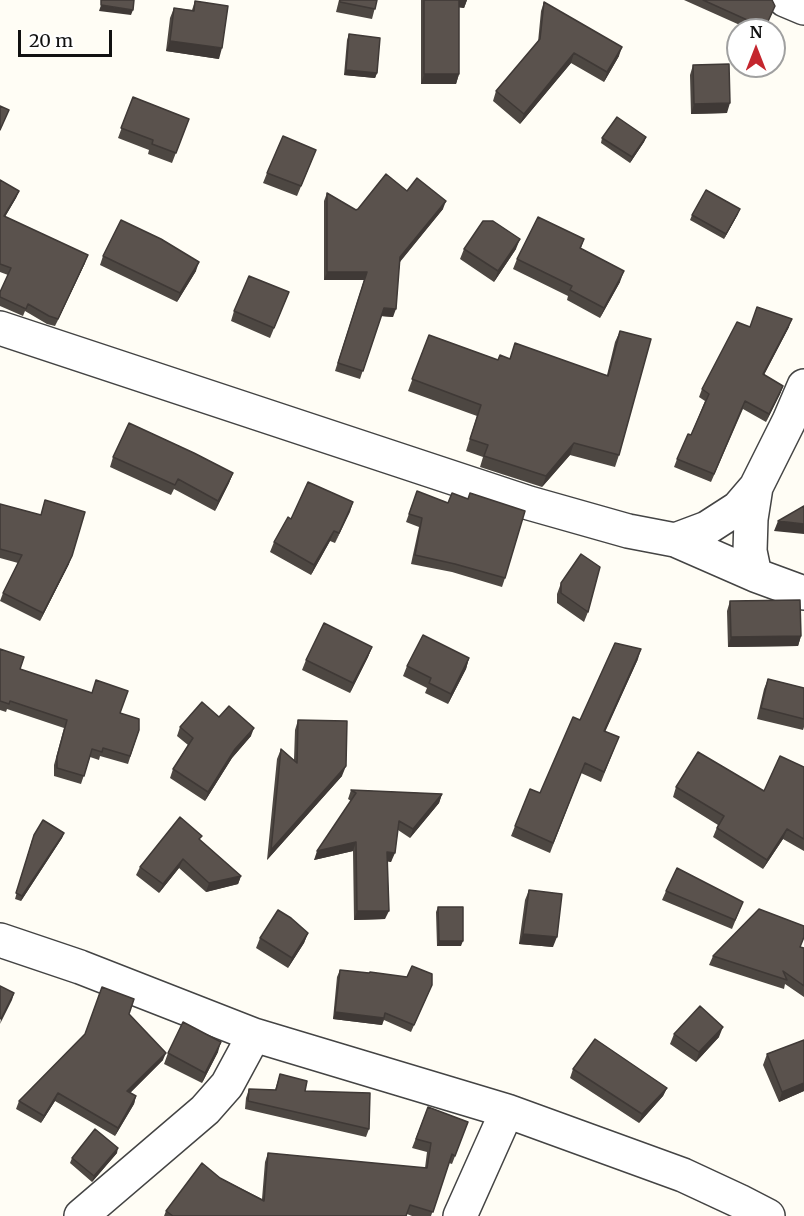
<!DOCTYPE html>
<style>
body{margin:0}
#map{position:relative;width:804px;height:1216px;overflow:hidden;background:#fffdf5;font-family:Merriweather,serif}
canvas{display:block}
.north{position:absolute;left:726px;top:18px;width:60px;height:60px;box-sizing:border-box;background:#fff;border:2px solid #a0a0a0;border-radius:50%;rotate:0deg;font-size:16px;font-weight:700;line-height:24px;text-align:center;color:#111}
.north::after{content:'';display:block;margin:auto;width:21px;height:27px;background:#c4262e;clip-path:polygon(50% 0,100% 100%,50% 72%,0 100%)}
.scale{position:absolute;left:18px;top:30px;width:94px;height:27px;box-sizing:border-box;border:3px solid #111;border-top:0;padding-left:8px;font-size:18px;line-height:21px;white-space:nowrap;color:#111;-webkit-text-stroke:4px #fff;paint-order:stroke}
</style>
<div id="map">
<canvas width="804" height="1216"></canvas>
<div class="north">N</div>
<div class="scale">20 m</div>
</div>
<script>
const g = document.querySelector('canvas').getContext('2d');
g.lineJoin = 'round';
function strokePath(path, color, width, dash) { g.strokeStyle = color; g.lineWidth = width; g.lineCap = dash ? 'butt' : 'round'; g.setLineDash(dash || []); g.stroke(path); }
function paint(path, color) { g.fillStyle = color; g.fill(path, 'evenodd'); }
const minor = new Path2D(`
 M785,0L804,8
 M0,328L529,503L628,531L675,540L755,575L804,593
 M675,540L707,528L738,508L756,487L789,421L804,386
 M755,575L750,551L751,519L756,487
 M0,940L80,967L254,1035L507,1111L683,1175L739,1201L768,1216
 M81,1216L205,1110L227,1085L254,1035
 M460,1216L507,1111`);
const wall = new Path2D(`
 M339,0H377L372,19L336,12Z
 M421,0H467L464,8L459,7V74L456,84H421Z
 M684,0H772V13L764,30H751Z
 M195,1L219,59L166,51L170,18L174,8L192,10Z
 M544,2L619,56L604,82L571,63L520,124L493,101L496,91L538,42L541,11Z
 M349,34L377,73L375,78L344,75L347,40Z
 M693,65L727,113L691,114L690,75Z
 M133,97L189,119L172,163L148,154L149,150L118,138Z
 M646,137L644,142L630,163L601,143L602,138Z
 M312,160L297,196L263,183L267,173Z
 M0,180L19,191L16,198L5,217L85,263L55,326L47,324L25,311L23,316L0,306V292L8,275L0,272Z
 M407,191L443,209L400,262L393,317L381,316L360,379L335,371L364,280H324V201L327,193L356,210Z
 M738,214L724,239L690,220L692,215Z
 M584,239L581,248L620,282L600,318L567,300L568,296L513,269L517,259Z
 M464,249H516L494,282L460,259Z
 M103,256L196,271L177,302L100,265Z
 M289,292L270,338L231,321L234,311Z
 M750,327H789L764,375L783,386L780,394L766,422L743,409L711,482L674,467L677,459L691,435L705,401L699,397L702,389Z
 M620,331L619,455L615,467L570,455L542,487L480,467L483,457L466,451L477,416L408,391L429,335L498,360L509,359L607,375L615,342Z
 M113,457L233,473L229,483L215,511L174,489L171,495L110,467Z
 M417,491L505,578L502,587L452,572L411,564L419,527L406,522Z
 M45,500L69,564L40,621L0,601L3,593L18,563L0,558V504L41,515Z
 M353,502L335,543L330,541L311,575L270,552L274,542L291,519Z
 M561,583L588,612L584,622L557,603V594Z
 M730,601L801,636L798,646L728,647L727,611Z
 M372,647L368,657L350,693L302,670L306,660Z
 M0,649L20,669L120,713L139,730L128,764L100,756L99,760L90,757L81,784L54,776V765L64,728L7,709L6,712L0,710Z
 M469,658L466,669L448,704L425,693L427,688L403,676L407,666Z
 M638,659L605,731L615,747L601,782L581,773L550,853L511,836L515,826L540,793L580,720Z
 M768,679L804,688V727L803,730L757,719L764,689Z
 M219,717L251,736L232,758L205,801L170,778L173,769L188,745L177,736L180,727Z
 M298,720L342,776L267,860L277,759L281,749L294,760L295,730Z
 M804,767V851L783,839L763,869L713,837L718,825L673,797L676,787L764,791Z
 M351,790L442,794L439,803L410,838L398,830L391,862L388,861L385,919L354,920L353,851L314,860L351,801L348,799Z
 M64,833L62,838L21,901L15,899L32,840Z
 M200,840L241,876L238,884L206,892L179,868L159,893L136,875L140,867Z
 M529,890L553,947L519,944L525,900Z
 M666,891L743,902L732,929L662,900Z
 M438,907L461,946H437L436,912Z
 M308,933L304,943L288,968L256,948L260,938Z
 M800,947L804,948V997L785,984L784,989L709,965L713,956Z
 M340,970L407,977L432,985L411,1032L384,1020L382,1025L333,1019L337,977Z
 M129,1014L163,1060L130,1093L136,1096L134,1104L115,1136L55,1101L41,1123L16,1109L19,1101Z
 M674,1034L719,1037L696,1062L670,1044Z
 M804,1040V1091L779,1102L763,1065L767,1054Z
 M218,1052L202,1083L164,1064L168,1053Z
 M573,1069L667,1088L663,1096L639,1123L570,1078Z
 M280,1074L305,1091L369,1129L366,1137L245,1109L246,1098L249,1089L275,1090Z
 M428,1107L468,1122L452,1164L449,1163L431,1216H412L407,1214L406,1216H164L166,1211L220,1178L262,1199L265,1162L268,1153L425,1168L427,1152L412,1148Z
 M117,1153L92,1182L70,1163L72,1158Z`);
const shadedWall = new Path2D(`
 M458,0H467L464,8L456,7Z
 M101,5L133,10L131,15L99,11Z
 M170,41L222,48L219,59L166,51Z
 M622,47L619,56L604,82L607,72Z
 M574,53L571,63L520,124L524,114Z
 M346,70L377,73L375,78L344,75Z
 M424,74H459L456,84H421Z
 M730,103L727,113L691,114L694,104Z
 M646,137L644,142L630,163L632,157Z
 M19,191L16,198L1,223L4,216Z
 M446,201L443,209L397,265L400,257Z
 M740,209L738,214L724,239L726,234Z
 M520,239L516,249L494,282L498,271Z
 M88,255L85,263L55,326L58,319Z
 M199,262L196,271L177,302L180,293Z
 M624,271L620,282L600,318L604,308Z
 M327,272H367L364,280H324Z
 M384,308L396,309L393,317L381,316Z
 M792,319L789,327L760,382L763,374Z
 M783,386L780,394L766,422L769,414Z
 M574,443L570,455L542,487L546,476Z
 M233,473L229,483L215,511L218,501Z
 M353,502L350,512L335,543L339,533Z
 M778,521L804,524V534L774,531Z
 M334,531L330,541L311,575L314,565Z
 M72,556L69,564L40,621L43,613Z
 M801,636L798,646L728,647L731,637Z
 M372,647L368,657L350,693L353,683Z
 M641,649L638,659L601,741L604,731Z
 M469,658L466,669L448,704L451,694Z
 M254,728L251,736L232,758L205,801L208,792L235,749Z
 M346,766L342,776L267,860L271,850Z
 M442,794L439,803L410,838L413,829Z
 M787,829L783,839L763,869L767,860Z
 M64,833L62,838L21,901L22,896Z
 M356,842L353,851L314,860L317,851Z
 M387,852L395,853L391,862L384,861Z
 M183,859L179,868L159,893L163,884Z
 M241,876L238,884L206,892L209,883Z
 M357,911H389L385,919L354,920Z
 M308,933L304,943L288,968L292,958Z
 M523,934L557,937L553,947L519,944Z
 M439,941H463L461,946H437Z
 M14,993L12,1000L0,1024L1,1019Z
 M335,1012L384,1018L382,1025L333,1019Z
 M723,1027L719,1037L696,1062L699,1052Z
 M221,1042L218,1052L202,1083L205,1073Z
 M166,1053L163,1060L124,1099L127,1091Z
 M804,1083V1091L779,1102L782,1092Z
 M667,1088L663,1096L639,1123L642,1114Z
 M58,1093L55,1101L41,1123L44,1116Z
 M136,1096L134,1104L115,1136L118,1128Z
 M118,1148L117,1153L92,1182L94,1176Z`);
const building = new Path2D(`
 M101,0H134L133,10L101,5Z
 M340,0H377L375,9L340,2Z
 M424,0H459V74H424Z
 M703,0H772L775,6L765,28Z
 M195,1L228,6L222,48L170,41L174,8L194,11Z
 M544,2L622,47L607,72L574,53L524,114L496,91L540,39Z
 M349,34L380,38L377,73L346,70Z
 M729,64L730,103L694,104L693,65Z
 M133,97L189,119L176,153L152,144L153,140L121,128Z
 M0,106L9,110L0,130Z
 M617,117L646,137L632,157L602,138Z
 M283,136L316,150L301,186L267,173Z
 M386,174L407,191L417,178L446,201L400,257L396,309L384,308L363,371L338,363L367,272H327V193L356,210L358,209Z
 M0,180L19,191L4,216L88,255L58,319L49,316L28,304L26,309L0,297V292L11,268L0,264Z
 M706,190L740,209L726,234L692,215Z
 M538,217L584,239L580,248L624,271L604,308L570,290L572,286L517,259Z
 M121,220L161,239L199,262L180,293L103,256Z
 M483,221H493L520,239L498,271L464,249Z
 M249,276L289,292L274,328L234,311Z
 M757,307L792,319L763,374L783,386L769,414L745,401L714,474L677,459L688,434L691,435L709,394L702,389L737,322L750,327Z
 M620,331L651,339L619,455L574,443L546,476L484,456L488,445L470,439L481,405L412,379L429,335L498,360L500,355L510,359L515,343L608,376Z
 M129,423L194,453L233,473L218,501L178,479L175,485L113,457Z
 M308,482L353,502L339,533L334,531L314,565L274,542L288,517L291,519Z
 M417,491L448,503L452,493L468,499L470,493L525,511L505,578L455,564L415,555L422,518L409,514Z
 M45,500L85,512L72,556L43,613L3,593L22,555L0,549V504L41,515Z
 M804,506V524L778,521Z
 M581,554L600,567L588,612L561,593V583Z
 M800,600L801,636L731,637L730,601Z
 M324,623L372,647L353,683L306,660Z
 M423,635L469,658L451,694L429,683L431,678L407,666Z
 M615,643L641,649L604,731L619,737L604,772L585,763L553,843L515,826L530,789L540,793L573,717L580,720Z
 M0,649L24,657L20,669L92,693L96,680L128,691L120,713L139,719V730L130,756L103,748L102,752L92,749L84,776L57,768V757L67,720L10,701L9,704L0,701Z
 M768,679L804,688V719L761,708Z
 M202,702L219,717L229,706L254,728L235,749L208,792L173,769L193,738L180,727Z
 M298,720L347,721L346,766L271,850L281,749L297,763Z
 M698,752L764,791L780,756L804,767V839L787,829L767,860L717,828L724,816L676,787Z
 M351,790L442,794L413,829L399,821L395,853L387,852L389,911H357L356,842L317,851L356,793Z
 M180,817L202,836L199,839L241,876L209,883L183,859L163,884L140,867Z
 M43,820L64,833L22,896L16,893L34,835Z
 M677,868L743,902L735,920L666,891Z
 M529,890L562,894L557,937L523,934Z
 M438,907H463V941H439Z
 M759,909L804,926V937L800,947L804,948V986L783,971L787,980L713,956Z
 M278,910L291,918L308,933L292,958L260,938Z
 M412,966L432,974V985L414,1025L385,1013L384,1018L335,1012L340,970L369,973L370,972L407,977Z
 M0,986L14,993L1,1019L0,1018Z
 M102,987L134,999L129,1014L166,1053L127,1091L136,1096L118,1128L58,1093L44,1116L19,1101L85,1034Z
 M700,1006L723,1027L699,1052L674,1034Z
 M183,1022L221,1042L205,1073L168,1053Z
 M595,1039L667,1088L642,1114L573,1069Z
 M804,1040V1083L782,1092L767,1054Z
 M280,1074L307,1081L305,1091L370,1093L369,1129L248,1101L249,1089L276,1090Z
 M428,1107L468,1122L455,1156L452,1154L433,1212L410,1205L406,1216H173L166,1211L202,1163L220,1178L264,1201L268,1153L427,1168L431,1143L416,1139Z
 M95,1129L118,1148L94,1176L72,1158Z`);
strokePath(minor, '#444', 36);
strokePath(minor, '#fff', 33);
paint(wall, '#4d4742');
paint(shadedWall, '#3f3936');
paint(building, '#5a524d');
strokePath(building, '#3f3936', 1.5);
</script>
